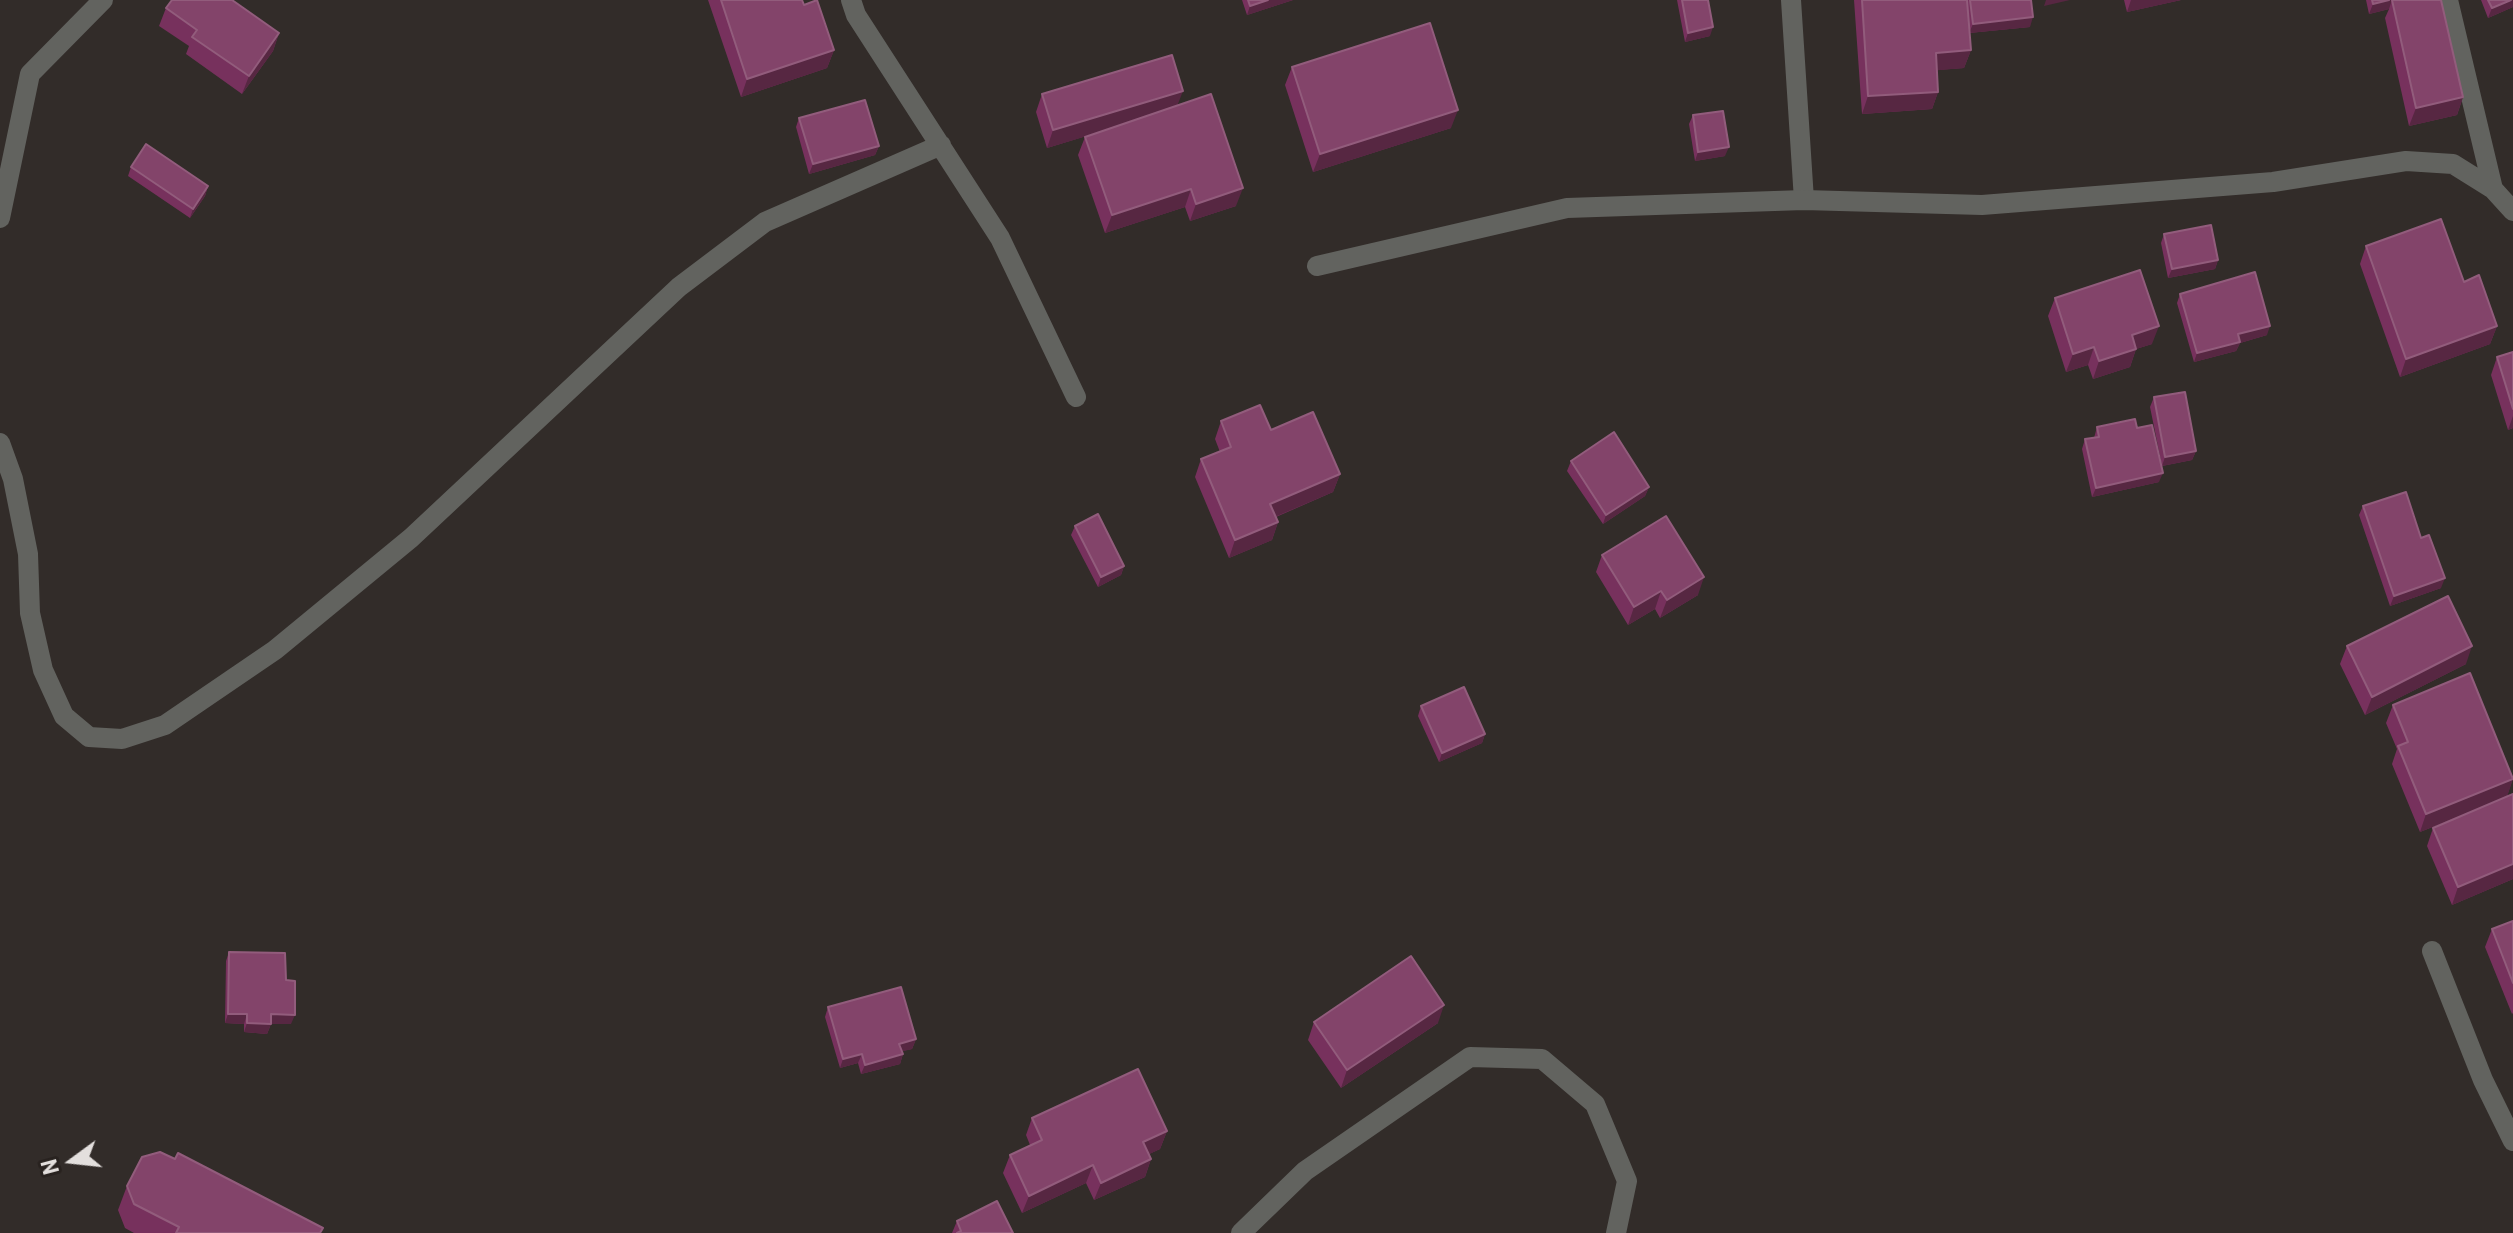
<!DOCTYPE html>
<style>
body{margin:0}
#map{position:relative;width:2513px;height:1233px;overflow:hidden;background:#322c29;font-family:Barlow,sans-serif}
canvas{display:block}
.north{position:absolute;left:32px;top:1121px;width:80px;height:80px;-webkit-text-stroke:6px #28221f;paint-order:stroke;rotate:255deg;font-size:22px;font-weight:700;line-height:32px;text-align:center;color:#e3dfdd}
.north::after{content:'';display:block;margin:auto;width:28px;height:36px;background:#e3dfdd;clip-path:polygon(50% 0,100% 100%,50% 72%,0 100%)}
</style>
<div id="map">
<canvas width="2513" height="1233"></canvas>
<div class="north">N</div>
</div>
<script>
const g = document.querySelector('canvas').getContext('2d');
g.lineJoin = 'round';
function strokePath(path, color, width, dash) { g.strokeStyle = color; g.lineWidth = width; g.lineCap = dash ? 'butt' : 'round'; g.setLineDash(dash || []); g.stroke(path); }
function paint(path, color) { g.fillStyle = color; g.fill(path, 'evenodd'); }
const lane = new Path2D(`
 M1791,0L1804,200
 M1241,1233L1305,1171L1470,1057L1542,1059L1595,1104L1627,1181L1616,1233`);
const street = new Path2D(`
 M851,0L856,15L1000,238L1076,397
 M2448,0L2493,189
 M0,218L30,74L103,0
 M1317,266L1567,208L1804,200L1982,205L2273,182L2406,161L2453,164L2493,189L2513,211
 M0,443L13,479L28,554L30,613L43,670L64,716L89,737L122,739L165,725L275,650L411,538L679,287L765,222L941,145
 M2432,951L2483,1080L2513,1141`);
const wall = new Path2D(`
 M708,0H802L804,5L834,50L827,68L741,97Z
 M1242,0H1293L1247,15Z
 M1677,0H1708L1710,36L1685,42Z
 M1854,0H2031L2030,27L1969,33L1971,50L1964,68L1937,70L1938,92L1932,109L1862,114Z
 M2124,0H2181L2127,12Z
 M2366,0H2441L2463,97L2457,115L2409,126L2385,18L2389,9L2369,14Z
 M2481,0H2513V7L2488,18Z
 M166,8L279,33L273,51L242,94L186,54L189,46L159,26Z
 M1292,67L1451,128L1313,172L1285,85Z
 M1042,94L1177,106L1236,206L1190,221L1185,207L1105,233L1078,155L1085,137L1096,133L1047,148L1036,112Z
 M1693,115L1725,156L1695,161L1689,124Z
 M799,118L879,146L875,155L809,174L796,127Z
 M131,167L208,186L205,196L190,218L128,176Z
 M2164,234L2218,260L2215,269L2168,278L2161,243Z
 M2366,246L2464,282L2497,326L2490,344L2400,377L2360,264Z
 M2180,294L2267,335L2240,343L2236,351L2194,362L2177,303Z
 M2055,298L2152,344L2136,349L2130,367L2093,379L2088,365L2066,372L2048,316Z
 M2513,352V428L2508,430L2491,375L2497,357Z
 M2154,397L2196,451L2192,460L2162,466L2150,407Z
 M1221,421L1271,430L1340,474L1333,492L1276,517L1278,522L1272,540L1229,558L1195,477L1201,459L1220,452L1215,439Z
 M2097,427L2137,428L2159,482L2092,497L2082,449L2085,439L2094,438Z
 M1571,461L1649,487L1645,496L1603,524L1567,471Z
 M2363,506L2441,588L2390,606L2359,515Z
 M1075,526L1124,566L1121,575L1098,587L1071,535Z
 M1602,555L1698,595L1660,618L1655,609L1628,625L1596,572Z
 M2347,646L2466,664L2365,715L2340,664Z
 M2393,705L2513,778L2507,796L2513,794V879L2452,905L2427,846L2433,828L2485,806L2420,832L2392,764L2397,749L2386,723Z
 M1421,706L1485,734L1482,743L1439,762L1418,716Z
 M2513,921V1013L2512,1014L2485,947L2492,929Z
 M229,952L286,980L291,1024H271L267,1034L244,1032V1024L225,1023L226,961Z
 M828,1007L916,1039L912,1049L902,1051L903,1054L900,1064L861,1074L858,1063L840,1068L825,1017Z
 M1314,1022L1438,1023L1341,1088L1308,1040Z
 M1032,1118L1167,1131L1160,1149L1149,1154L1151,1159L1145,1177L1094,1200L1086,1183L1022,1213L1003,1173L1010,1155L1030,1145L1026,1135Z
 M127,1186L321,1233H134L125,1228L118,1210Z
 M957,1221L1013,1233H952Z`);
const shadedWall = new Path2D(`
 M1268,0H1293L1247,15L1250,6Z
 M2046,0H2070L2044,6Z
 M2131,0H2181L2127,12Z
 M2389,0H2420H2392L2389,9L2369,14L2373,4Z
 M2511,0H2513V7L2488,18L2492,8Z
 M2033,17L2030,27L1969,33L1973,24Z
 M1713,27L1710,36L1685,42L1688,33Z
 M279,33L273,51L242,94L249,76Z
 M834,50L827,68L741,97L747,79Z
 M1971,50L1964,68L1929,71L1936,53Z
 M1183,91L1176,109L1047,148L1053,130Z
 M1938,92L1932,109L1862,114L1868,96Z
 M2463,97L2457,115L2409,126L2416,108Z
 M1458,110L1451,128L1313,172L1320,154Z
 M879,146L875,155L809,174L813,164Z
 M1729,147L1725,156L1695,161L1698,152Z
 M208,186L205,196L190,218L193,209Z
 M1243,188L1236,206L1190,221L1196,204Z
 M1191,189L1185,207L1105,233L1112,215Z
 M2218,260L2215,269L2168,278L2172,269Z
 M2159,326L2152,344L2136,349L2130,367L2093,379L2099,361L2132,335Z
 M2270,326L2267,335L2240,343L2236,351L2194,362L2197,353L2238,334Z
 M2497,326L2490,344L2400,377L2406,359Z
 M2094,347L2088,365L2066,372L2073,354Z
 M2513,416V428L2508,430Z
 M2196,451L2192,460L2162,466L2165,457Z
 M2163,473L2159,482L2092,497L2096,488Z
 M1340,474L1333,492L1263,522L1270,504Z
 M1649,487L1645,496L1603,524L1606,515Z
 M1278,522L1272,540L1229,558L1235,540Z
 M1124,566L1121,575L1098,587L1101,577Z
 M1704,577L1698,595L1660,618L1667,600Z
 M2445,578L2441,588L2390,606L2394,596Z
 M1661,591L1655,609L1628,625L1634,607Z
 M2472,646L2466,664L2365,715L2372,697Z
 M1485,734L1482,743L1439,762L1442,753Z
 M2513,779L2507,797L2420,832L2426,814Z
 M2513,864V879L2452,905L2458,887Z
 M1444,1005L1438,1023L1341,1088L1347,1070Z
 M228,1014H247L244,1024L225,1023Z
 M271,1014L295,1015L291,1024H268Z
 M247,1023L271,1024L267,1034L244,1032Z
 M916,1039L912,1049L896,1053L899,1044Z
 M862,1054L858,1063L840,1068L843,1059Z
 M903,1054L900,1064L861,1074L865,1065Z
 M1167,1131L1160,1149L1137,1160L1143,1142Z
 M1151,1159L1145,1177L1094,1200L1101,1183Z
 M1093,1165L1086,1183L1022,1213L1029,1196Z`);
const building = new Path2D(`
 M172,0H232L279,33L249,76L192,37L197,30L166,8Z
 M721,0H802L804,5L817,0L834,50L747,79Z
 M1248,0H1268L1250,6Z
 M1682,0H1708L1713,27L1688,33Z
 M1862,0H1967L1971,50L1936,53L1938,92L1868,96Z
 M1970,0H2031L2033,17L1973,24Z
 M2372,0H2389L2373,4Z
 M2392,0H2441L2463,97L2416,108Z
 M2488,0H2511L2492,8Z
 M1430,23L1458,110L1320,154L1292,67Z
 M1172,55L1183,91L1053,130L1042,94Z
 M1211,94L1243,188L1196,204L1191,189L1112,215L1085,137Z
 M865,100L879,146L813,164L799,118Z
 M1723,111L1729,147L1698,152L1693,115Z
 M146,144L208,186L193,209L131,167Z
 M2441,219L2464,282L2479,275L2497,326L2406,359L2366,246Z
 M2211,225L2218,260L2172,269L2164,234Z
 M2140,270L2159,326L2132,335L2136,349L2099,361L2094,347L2073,354L2055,298Z
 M2255,272L2270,326L2238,334L2240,342L2197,353L2180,294Z
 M2513,352V409L2497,357Z
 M2185,392L2196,451L2165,457L2154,397Z
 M1260,405L1271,430L1313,412L1340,474L1270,504L1278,522L1235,540L1201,459L1231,447L1221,421Z
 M2135,419L2137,428L2152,425L2163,473L2096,488L2085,439L2099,437L2097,427Z
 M1614,432L1649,487L1606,515L1571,461Z
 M2406,492L2421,538L2429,535L2445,578L2394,596L2363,506Z
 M1098,514L1124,566L1101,577L1075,526Z
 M1666,516L1704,577L1667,600L1661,591L1634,607L1602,555Z
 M2448,596L2472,646L2372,697L2347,646Z
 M2470,673L2513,779L2426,814L2398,746L2408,742L2393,705Z
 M1464,687L1485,734L1442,753L1421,706Z
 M2513,794V864L2458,887L2433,828Z
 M2513,921V983L2492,929Z
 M229,952L285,953L286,980L295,981V1015L271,1014V1024L247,1023V1014H228Z
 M1411,956L1444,1005L1347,1070L1314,1022Z
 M901,987L916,1039L899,1044L903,1054L865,1065L862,1054L843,1059L828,1007Z
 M1138,1069L1167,1131L1143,1142L1151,1159L1101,1183L1093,1165L1029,1196L1010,1155L1042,1140L1032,1118Z
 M160,1152L175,1159L178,1153L323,1228L320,1233H176L179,1227L134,1204L127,1186L142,1157Z
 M997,1201L1013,1233H957L961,1231L957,1221Z`);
strokePath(lane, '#62635f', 20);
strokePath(street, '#62635f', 20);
paint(wall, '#77315d');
paint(shadedWall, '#572742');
paint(building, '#83446a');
strokePath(building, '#925c7c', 2);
</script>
